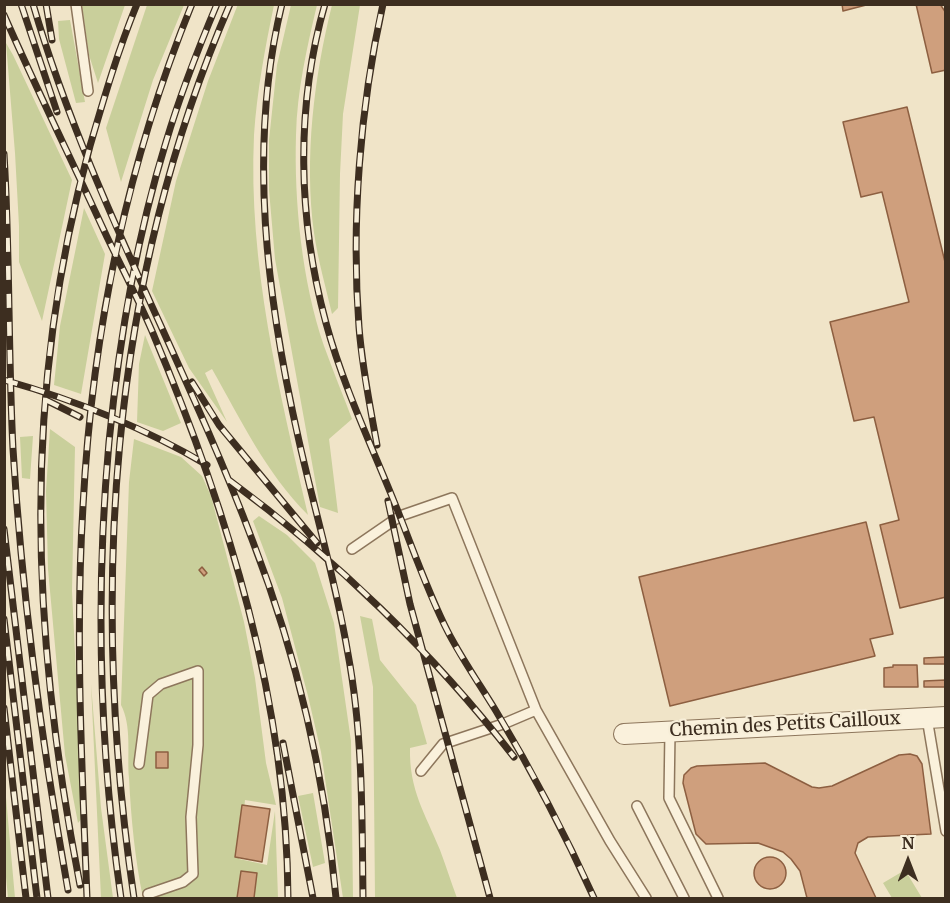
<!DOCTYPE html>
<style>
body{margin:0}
#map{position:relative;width:950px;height:903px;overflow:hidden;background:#f0e4c8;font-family:Merriweather,serif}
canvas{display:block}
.frame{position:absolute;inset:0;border:6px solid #3d2e20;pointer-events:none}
.north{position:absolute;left:878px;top:831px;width:60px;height:60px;-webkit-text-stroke:4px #f7eed8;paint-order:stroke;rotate:0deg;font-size:16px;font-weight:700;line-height:24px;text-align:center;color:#3d2e20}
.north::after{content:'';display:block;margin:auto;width:21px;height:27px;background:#3d2e20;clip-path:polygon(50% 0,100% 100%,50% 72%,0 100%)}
</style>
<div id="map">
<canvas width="950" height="903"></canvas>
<div class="frame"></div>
<div class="north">N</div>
</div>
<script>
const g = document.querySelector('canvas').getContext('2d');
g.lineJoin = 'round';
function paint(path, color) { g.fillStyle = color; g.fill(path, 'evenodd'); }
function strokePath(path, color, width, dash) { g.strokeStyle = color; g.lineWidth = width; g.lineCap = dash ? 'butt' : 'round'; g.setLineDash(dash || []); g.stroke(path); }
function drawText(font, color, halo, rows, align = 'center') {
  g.font = font + ' Merriweather,serif'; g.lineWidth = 4.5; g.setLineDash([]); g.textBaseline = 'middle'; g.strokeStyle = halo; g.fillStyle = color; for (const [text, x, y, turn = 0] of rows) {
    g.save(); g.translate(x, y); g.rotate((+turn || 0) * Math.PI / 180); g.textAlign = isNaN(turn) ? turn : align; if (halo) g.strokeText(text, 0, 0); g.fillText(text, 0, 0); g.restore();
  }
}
const green = new Path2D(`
 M238,4L274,5C265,48 257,91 254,135C248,264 279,390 308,515C266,473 241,420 212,369L205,373L227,422L189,368L152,291L176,181L208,81Z
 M82,5H125L98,83L89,55Z
 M147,5H184L153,80L121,182L106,128Z
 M291,5H317C307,47 297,91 296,135C294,202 302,282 324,346C333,371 343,395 352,419L329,439L338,513L320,507L275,259L269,190V140L277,65Z
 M332,5H360L343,114L340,174L338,308L332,314C326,288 318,260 314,233C304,158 314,77 332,5Z
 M70,20L85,102L76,103L59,39L58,21Z
 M6,43L13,55L72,180L42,321L19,262V226L15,153Z
 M84,208L105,254L81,394L54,385L60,326Z
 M145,335L181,423L163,431L137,422L139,364Z
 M50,429L75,447L72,591L83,817L78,823L65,755L48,569L46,491Z
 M33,436L30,479L22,478L20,437Z
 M134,439L181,457L202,476L211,496L244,622L255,678L266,763L276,805L245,800L239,859L267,865L275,811L278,898H143C135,859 131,818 129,778C127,754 132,726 121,705L129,482Z
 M259,516L287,535L315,563L334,623L351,741L353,898H343L321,752L308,696L282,598L253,521Z
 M360,616L372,619L380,660L416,705L427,744L410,748C409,790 425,813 440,850C446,866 451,882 457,898H375L373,687Z
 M91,684L101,808L113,898H101Z
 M5,786L15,898H8L4,856Z
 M313,793L325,863L313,867L298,796Z
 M905,870L922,898H892L883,883Z`);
const building = new Path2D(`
 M842,4H870L843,11Z
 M916,4H940L946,13V70L932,73Z
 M907,107L946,266V597L900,608L880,525L899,520L874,417L854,421L830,322L909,302L882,192L861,197L843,122Z
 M866,522L893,634L870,639L875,656L670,706L639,577Z
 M202,567L207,573L204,576L199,570Z
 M945,657V664H924V658Z
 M893,665H917L918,687H884V668L893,667Z
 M946,680V687H924V681Z
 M156,752H168V768H156Z
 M910,754L917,756L922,764L931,834L868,837L858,843L855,853L876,898H807L800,871L791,859L783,852L758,843L706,844L696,834L683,783L684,775L691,768L697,766L765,763L812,787L819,788L832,786L899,755Z
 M242,805L270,809L262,862L235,857Z
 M754 873a16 16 0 1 1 32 0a16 16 0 1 1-32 0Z
 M241,871L257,873L254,898H237Z`);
const service = new Path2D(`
 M76,4L88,91
 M352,549L400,516L452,498L536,710L610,841L646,898
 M927,718L946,831
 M670,731L669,798L718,898
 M139,764L148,695L161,684L198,671V745L191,817L193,874L183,882L148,894
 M421,771L443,744L503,724L536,710
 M637,806L684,898`);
const minor = new Path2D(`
 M624,734L946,717`);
const rail = new Path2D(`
 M21,4L57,112
 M33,4C88,193 185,360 253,542C297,656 325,777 336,898
 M46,4L52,40
 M282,4C247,147 267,300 299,441C315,512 336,582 348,654C363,734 362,817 363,898
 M325,4C295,108 298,220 326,323C342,382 368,438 391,494C410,540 426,589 448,632C462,659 480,685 496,711C532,771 565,834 594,898
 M4,15C37,90 73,163 107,237C122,268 138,299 152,331C228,511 287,701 288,898
 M4,154C10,252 8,351 13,449C22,597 42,745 68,890
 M4,380C75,400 143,427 207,465
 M192,382L219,425L317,543
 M46,400L80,417
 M377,445C370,406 362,367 359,327C351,222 360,107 383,4
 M229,480C335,558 434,654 514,757
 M388,501L410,604L490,898
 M4,529L48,898
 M4,619L37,898
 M4,708L26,898
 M283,743L313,898
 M80,885C31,633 21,395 90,146C104,98 118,50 137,4
 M87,898C82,768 75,637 83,506C92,335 127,163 192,4
 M121,898C99,745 95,597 109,442C119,341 136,239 166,142C180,95 198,49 217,4
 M134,898C90,599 108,285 230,4`);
const streetNames = [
 ["Chemin des Petits Cailloux",785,725,-3]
];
paint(green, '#c9cf9b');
paint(building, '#cf9f7d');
strokePath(building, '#8d5f41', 1.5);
strokePath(service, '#8d765c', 12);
strokePath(minor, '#8d765c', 22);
strokePath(service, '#faf1dc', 9);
strokePath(minor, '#faf1dc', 20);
strokePath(rail, '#3d2e20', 7);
strokePath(rail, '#f7eed8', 4.5, [14]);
drawText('18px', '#3d2e20', '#f7eed8', streetNames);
</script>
